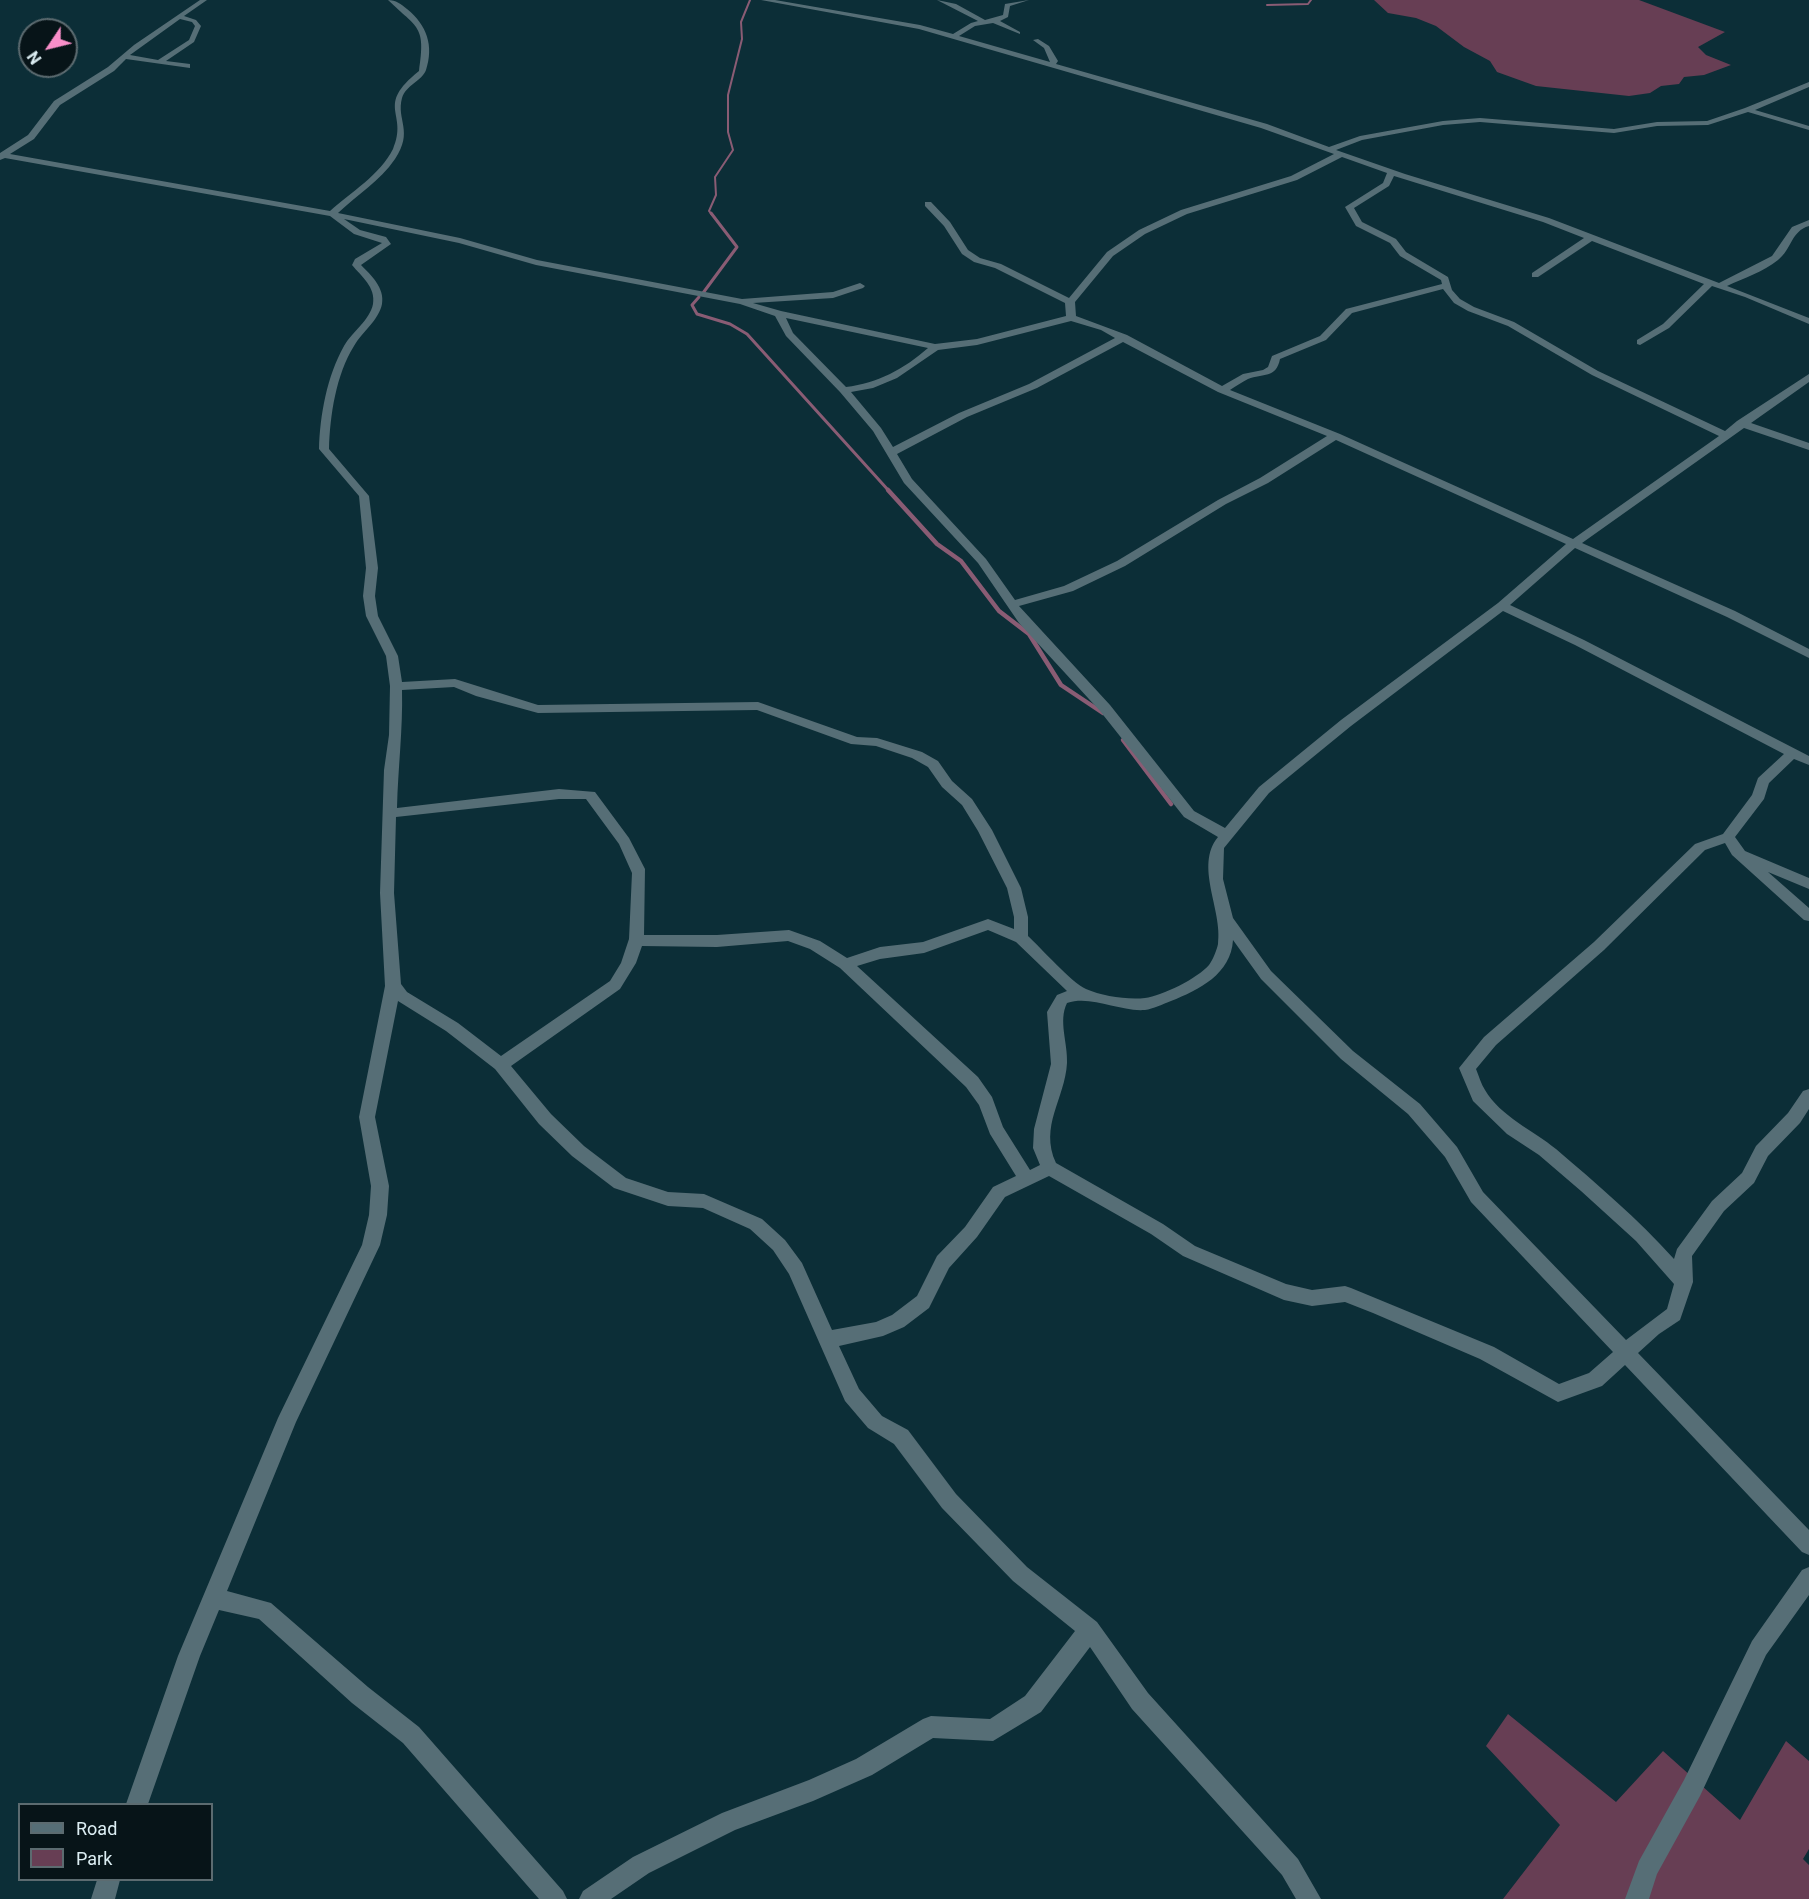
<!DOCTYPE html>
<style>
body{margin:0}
#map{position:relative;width:1809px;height:1899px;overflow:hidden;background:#0c2e37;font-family:Roboto,sans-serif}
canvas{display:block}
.legend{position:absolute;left:18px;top:1803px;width:195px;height:78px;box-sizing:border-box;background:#071418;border:2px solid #5c6b70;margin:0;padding:8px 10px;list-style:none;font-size:18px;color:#dceef3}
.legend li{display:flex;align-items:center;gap:12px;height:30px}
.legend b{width:30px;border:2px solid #5c6b70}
.north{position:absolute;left:18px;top:18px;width:60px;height:60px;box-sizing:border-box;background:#071418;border:2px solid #5c6b70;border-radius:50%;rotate:235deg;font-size:16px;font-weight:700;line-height:24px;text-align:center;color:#dceef3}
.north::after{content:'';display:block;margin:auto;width:21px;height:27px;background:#f98fc9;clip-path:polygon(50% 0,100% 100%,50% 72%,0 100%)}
</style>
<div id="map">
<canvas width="1809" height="1899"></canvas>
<ul class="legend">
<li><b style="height:8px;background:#566e76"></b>Road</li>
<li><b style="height:16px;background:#673e54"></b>Park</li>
</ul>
<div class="north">N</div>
</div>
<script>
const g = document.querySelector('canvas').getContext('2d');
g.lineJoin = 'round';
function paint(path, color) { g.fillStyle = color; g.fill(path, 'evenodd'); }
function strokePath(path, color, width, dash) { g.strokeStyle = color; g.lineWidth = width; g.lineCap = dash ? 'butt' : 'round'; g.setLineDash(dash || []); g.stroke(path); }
const green = new Path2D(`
 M1374,0H1639L1725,32L1698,47L1706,55L1731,65L1704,75L1684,77L1679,84L1661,86L1650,93L1629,96L1536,86L1497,72L1490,61L1464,47L1436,26L1416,18L1388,13Z
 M1508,1714L1616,1802L1663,1751L1740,1820L1786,1741L1809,1761V1849L1803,1859L1809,1865V1899H1503L1560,1825L1486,1746Z`);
const streamFar2 = new Path2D(`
 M1267,5L1308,4L1311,0
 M712,215L709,211L716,195L715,177L733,150L728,132V95L742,39L741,22L750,0`);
const streamFar1 = new Path2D(`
 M703,293L737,247L711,213
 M699,297L692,305L697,314L730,324L747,334L889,491`);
const stream = new Path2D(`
 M888,490L937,544L961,561L999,611L1029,634L1061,685L1103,713
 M1123,740L1171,804`);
const minor = new Path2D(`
 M200,0H207L184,16L196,20L201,26L194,42L166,61L190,64V68L126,59L114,71L60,105L34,139L10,154L330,211C351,192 380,175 393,149C409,112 374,107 419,71C426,25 418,29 388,0C396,0 401,4 407,9C427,25 434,46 426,70C422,81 406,85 402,98C396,120 414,131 395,159C380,181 357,195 338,213L460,238L537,260L742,299L833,292L860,283L865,286L863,288L833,298L753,303L781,311L935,344L977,339L1066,316L1065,303L995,268L974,262L962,254L944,226L925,206V202H931L950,222L968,250L980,258L1001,264L1069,298L1107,252L1139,230L1181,210L1291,176L1334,154L1261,128L919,29L761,0H775L920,25L953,34L971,23L978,21L937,0L956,4L985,20L1003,15L1005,4L1029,0L1010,6L1008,17L1000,21L1020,32V34L993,23L975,26L959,36L1050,62L1044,48L1033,40L1038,39L1049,46L1058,61L1056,64L1267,124L1329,147L1360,136L1443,121L1480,118L1614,129L1657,122L1707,121L1745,108L1809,82V87L1755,110L1809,126V130L1748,112L1708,125L1657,126L1614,133L1480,122L1443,125L1362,140L1336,150L1405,174L1549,218L1719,283L1772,256L1792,227L1809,220V226C1791,231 1792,249 1778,260C1763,272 1744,278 1727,286L1809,318V324L1745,297L1712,286L1669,328L1640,345L1637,344V340L1663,324L1704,284L1592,241L1538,277H1532V273L1584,238L1543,222L1394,176L1389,186L1354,208L1362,222L1396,239L1406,252L1448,277L1452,290L1460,299L1474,307L1514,322L1598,371L1725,431L1737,421L1809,374V382L1751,423L1809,443V450L1744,428L1582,543L1735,611L1809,649V658L1727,617L1575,548L1510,605L1584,640L1809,756V765L1794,759L1769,783L1764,799L1735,837L1745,851L1809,878V889L1768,872L1809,908V921L1804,920L1732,855L1725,843L1705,850L1604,950L1496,1045L1476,1069C1479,1076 1481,1084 1485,1090C1500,1116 1534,1131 1556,1149C1597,1184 1638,1219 1674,1259L1677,1249L1712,1201L1742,1173L1756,1146L1788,1113L1803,1091L1809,1089V1109L1800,1123L1768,1156L1754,1183L1724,1211L1692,1256L1693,1282L1680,1320L1659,1334L1638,1353L1809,1530V1555L1802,1552L1625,1365L1602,1386L1558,1402L1480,1359L1373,1313L1345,1302L1312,1306L1284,1300L1183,1256L1151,1234L1049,1176L1005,1197L977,1237L949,1268L929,1308L904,1327L883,1336L839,1346L859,1389L882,1416L908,1430L956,1494L1027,1567L1097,1622L1148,1693L1298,1859L1321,1899H1296L1282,1875L1132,1709L1090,1647L1041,1712L993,1741L933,1738L872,1775L813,1801L735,1830L649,1873L611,1899H579L583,1891L633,1857L722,1813L809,1780L856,1759L923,1719L931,1716L990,1719L1025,1696L1075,1631L1013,1581L942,1508L894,1444L868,1428L845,1401L789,1274L773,1250L750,1229L703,1208L668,1206L614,1188L572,1156L539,1124L495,1069L446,1031L398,1001L375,1117L389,1186L387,1215L380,1245L296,1422L227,1591L271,1603L368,1687L419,1727L563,1891L567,1899H539L403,1743L352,1703L259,1619L219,1610L200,1656L148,1804H126L178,1656L278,1418L362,1245L369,1215L371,1186L359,1117L385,986L380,893L384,770L389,735L390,686L386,656L366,616L363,596L366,568L359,496L319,449C320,415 327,376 344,346C352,332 370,320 373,304C376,287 361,276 352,265L355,259L382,243L354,234L330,216L5,158L0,160V153L28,135L54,101L108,67L134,45ZM180,19L192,22L195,26L189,40L158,60L130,55ZM1342,157L1387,173L1383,183L1345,207L1356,226L1390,243L1400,256L1441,280L1442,284L1346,309L1320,336L1272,356L1268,367L1263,370L1243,374L1222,386L1127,335L1076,316L1075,302L1113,256L1145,234L1187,214L1297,180ZM344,219L459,243L536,265L740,304L775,316L786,336L840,392L873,431L904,483L978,563L1019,623L1100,711L1184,817L1218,837C1194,866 1223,910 1218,944C1217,949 1213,960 1209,965C1198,978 1162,996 1145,998C1127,1000 1102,996 1086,989C1072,983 1041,948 1028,936V917L1021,888L992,830L972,799L952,781L938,761L922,752L877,738L857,737L758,702L538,705L455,679L402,682L398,656L378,616L375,596L378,568L369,496L329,449C330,415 336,375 354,346C362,332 379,320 382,304C385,288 371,275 361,265L391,244L386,237L360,230ZM1443,289L1454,303L1468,311L1508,326L1592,375L1719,436L1573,539L1340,434L1230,390C1236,386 1242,382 1248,379C1263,373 1276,379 1280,359L1326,340L1352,313ZM786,318L928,348C904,369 878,383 846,387L793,333ZM1071,321L1101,330L1115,338L1029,384L959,413L893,447L881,428L851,392L873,388L897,378L938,350L977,345ZM1123,342L1218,392L1327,436L1260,478L1218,500L1117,561L1064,586L1015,600L986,559L912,479L897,454L967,417L1037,388ZM1336,440L1566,544L1498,603L1341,720L1259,787L1225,828L1194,811L1110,705L1019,606L1073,591L1125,566L1226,504L1268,483ZM1503,611L1575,645L1784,754L1758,778L1752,795L1723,834L1695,844L1594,942L1484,1037L1459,1068L1473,1101L1507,1134L1539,1155L1581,1191L1636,1241L1674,1284L1667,1309L1626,1340L1483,1192L1457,1147L1420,1104L1353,1051L1271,971L1233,918L1223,879L1224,848L1269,793L1351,726ZM454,687L476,696L538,713L757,710L851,744L876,746L912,758L928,767L942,787L962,805L978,831L1007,888L1014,917V929L988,919L923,942L880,947L847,958L820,941L789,930L717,935H644L645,869L629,838L595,792L559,789L397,808C398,768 403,729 402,690ZM559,799H586L619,844L632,873L629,939L621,963L610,981L501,1056L458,1023L407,992L401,984L394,893L396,817ZM988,930L1016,942L1067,991L1057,995L1047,1012L1051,1064L1034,1129L1033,1148L1040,1165L1030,1170L1003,1127L992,1097L978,1077L857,966L880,959L924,953ZM1233,940L1261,979L1341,1059L1408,1114L1445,1157L1471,1202L1613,1352L1589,1373L1559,1384L1494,1347L1351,1288L1345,1286L1312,1290L1286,1284L1195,1246L1163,1224L1056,1163C1039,1126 1065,1099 1067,1063C1068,1043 1058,1021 1067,1003C1092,995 1119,1012 1145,1010C1153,1009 1163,1004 1171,1001C1199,990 1231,974 1233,940ZM788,941L810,949L840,968L966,1087L979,1105L990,1134L1016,1176L993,1187L965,1227L937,1256L917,1296L892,1315L876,1322L832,1330L802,1263L785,1240L762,1219L704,1194L668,1192L626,1178L584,1146L551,1114L511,1066L620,989L636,963L642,946L717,947Z
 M1809,1567V1595L1766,1655L1700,1796L1657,1874L1649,1899H1625L1639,1861L1684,1780L1752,1641L1802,1570Z
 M97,1880H120L115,1899H91Z`);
paint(green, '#673e54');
strokePath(streamFar2, '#8a5c74', 2);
strokePath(streamFar1, '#8a5c74', 3);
strokePath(stream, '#8a5c74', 4.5);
paint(minor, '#566e76');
</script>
